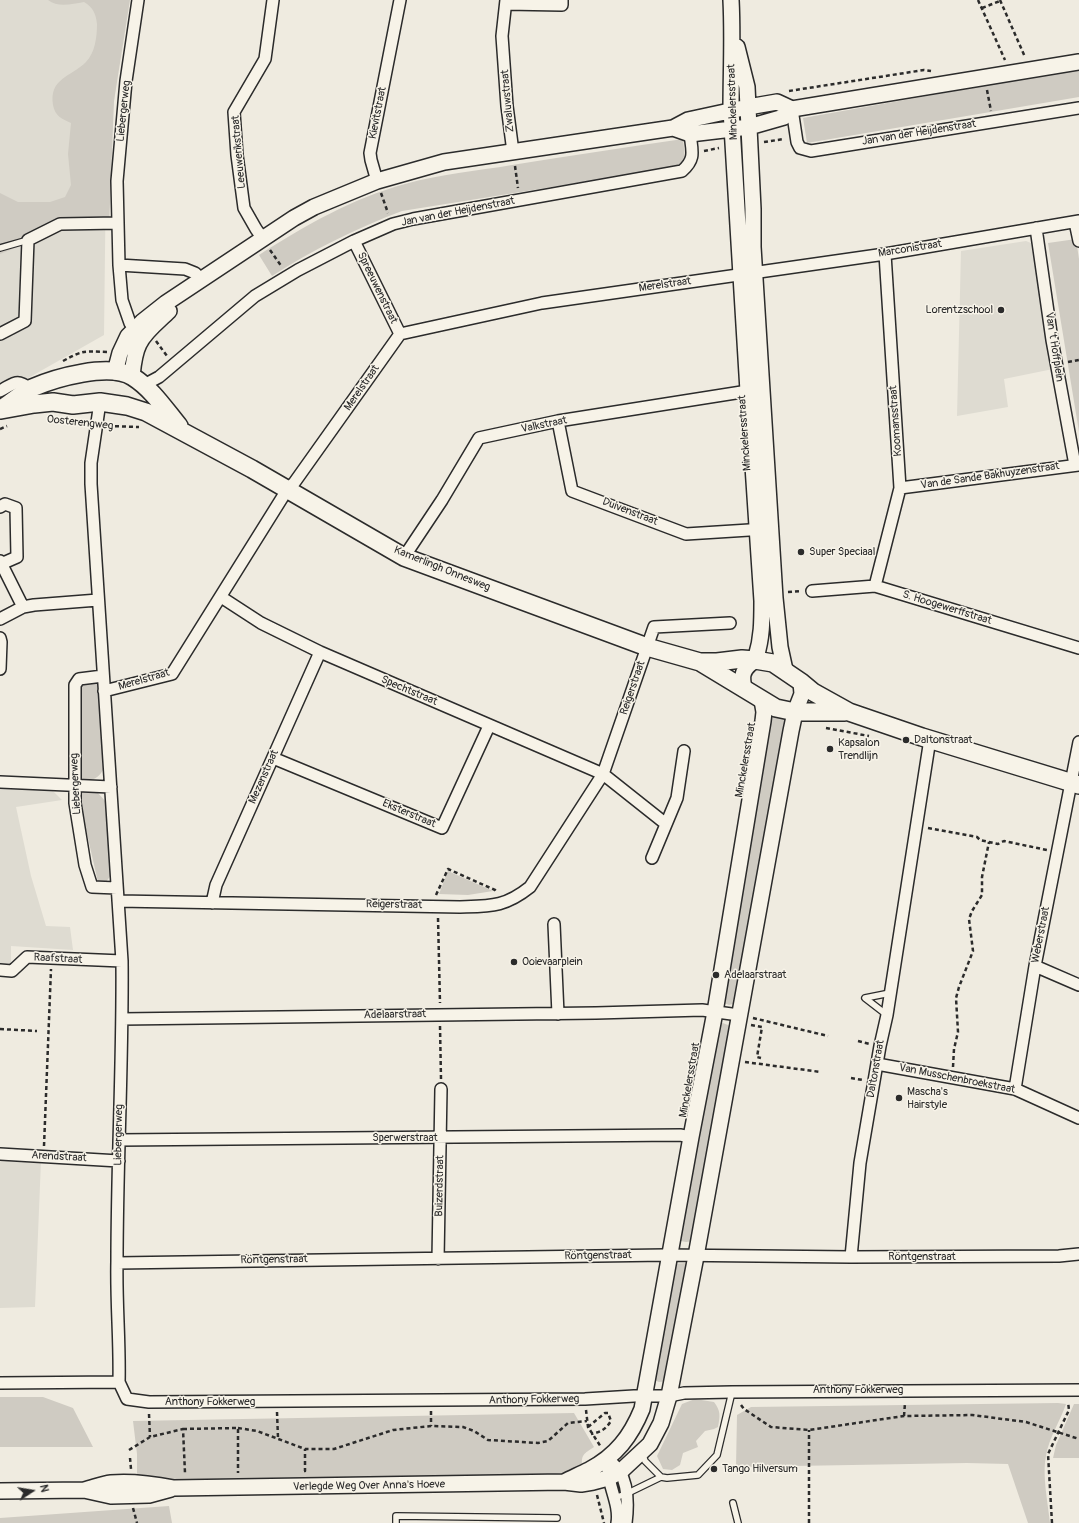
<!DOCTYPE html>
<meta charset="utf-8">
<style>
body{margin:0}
#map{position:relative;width:1079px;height:1523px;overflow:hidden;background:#efebe0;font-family:Pangolin,sans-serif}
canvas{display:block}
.north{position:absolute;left:12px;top:1471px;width:40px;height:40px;-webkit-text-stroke:3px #f7f3e8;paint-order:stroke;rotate:78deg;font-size:11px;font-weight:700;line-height:16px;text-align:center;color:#2b2b2b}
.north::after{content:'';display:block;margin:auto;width:14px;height:18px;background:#2b2b2b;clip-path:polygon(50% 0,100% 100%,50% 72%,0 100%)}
</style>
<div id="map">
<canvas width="1079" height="1523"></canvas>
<div class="north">N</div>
</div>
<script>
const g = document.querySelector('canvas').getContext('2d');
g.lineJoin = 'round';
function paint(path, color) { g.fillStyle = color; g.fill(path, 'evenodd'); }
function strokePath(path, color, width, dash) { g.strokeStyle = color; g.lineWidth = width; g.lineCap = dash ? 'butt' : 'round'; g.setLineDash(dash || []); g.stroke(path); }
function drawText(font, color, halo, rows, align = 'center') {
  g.font = font + ' Pangolin,sans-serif'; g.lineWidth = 3; g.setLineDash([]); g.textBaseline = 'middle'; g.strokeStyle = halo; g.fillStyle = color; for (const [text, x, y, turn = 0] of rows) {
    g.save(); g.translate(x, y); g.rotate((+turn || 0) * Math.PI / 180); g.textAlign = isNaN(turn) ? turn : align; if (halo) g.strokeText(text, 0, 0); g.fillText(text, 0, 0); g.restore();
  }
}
const built = new Path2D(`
 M0,0H126L106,168L104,335L0,394Z
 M1026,241L1031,243L1053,369L1004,379L1008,407L957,416L961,251Z
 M0,783L47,785L62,800L16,807L31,876L46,926L70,927L73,950L11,946V967L0,966Z
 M0,1159L41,1161L35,1307L0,1308Z`);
const green = new Path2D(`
 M48,0H130L114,101L109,228L70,226L0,254V193L18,202H50L65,197L71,185L68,154L71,123C62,119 55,116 53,105C49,78 71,77 86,62C95,53 97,37 97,24C96,14 93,7 84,2C72,4 58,8 48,0Z
 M1079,69V97L807,143L803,118Z
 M683,139L685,158L680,164L664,169L402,211C357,228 312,250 272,276L259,255C304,226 353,198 405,184C440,174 477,171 512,165C569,156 626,147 683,139Z
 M1076,239L1079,259V432L1048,243Z
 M93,681L99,685L103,770C98,779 93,780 83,780L79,774L82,683Z
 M771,712L786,718L736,1003L729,1005L724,1003L723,998Z
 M82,792L98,793L106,802L111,875L106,882H98L79,799Z
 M448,871L493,891L468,895L439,894Z
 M720,1022L728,1025L731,1029L694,1241C688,1242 683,1243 678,1239Z
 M685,1263L689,1266L669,1381L659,1382L654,1380L674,1264Z
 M0,1397H43L73,1408L93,1447H0Z
 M695,1399L714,1402C721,1411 720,1416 718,1427L714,1429L705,1431L696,1441L698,1447L683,1453L680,1465L672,1470L663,1469L657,1456L682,1404Z
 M1058,1403L1066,1404C1060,1422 1049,1437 1046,1456C1042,1475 1048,1503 1050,1523H1028L1008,1464L967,1463L736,1467L737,1415L751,1407Z
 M1074,1404H1079V1458H1053L1056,1445Z
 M574,1413L594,1447C584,1454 581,1454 582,1467L568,1472L550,1475L202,1481L137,1477V1454L133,1421Z
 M169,1506L172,1523H0V1518Z`);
const path = new Path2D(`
 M978,0L1005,60
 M1000,0L1025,57
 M982,8L1000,1
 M987,90L991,111
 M789,91L924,70L931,71
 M764,142L784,139
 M704,151L719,148
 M515,166L518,188
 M381,193L388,213
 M270,250L282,267
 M156,341L167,356
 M63,361C83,350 84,351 107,352
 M1068,362L1079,360
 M75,421L86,423
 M108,426L139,427
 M0,429L7,426
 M788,592L801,591
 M826,728L869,736
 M928,828L977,837L980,840L998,844L1004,841L1047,850
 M436,895L448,869L495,890L497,892
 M438,918L440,1003
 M753,1018L828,1036
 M751,1025L762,1027L757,1057L761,1058
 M440,1026L441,1079
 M0,1029L37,1031
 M858,1041L870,1044
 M745,1062L821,1072
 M953,1067L954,1049L958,1032L956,998L959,987L973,951L969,919L972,911L982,895V877L989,842
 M851,1078L863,1080
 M44,1146L51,969
 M741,1405L744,1409L771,1427L809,1430L904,1416L972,1415L1026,1422L1079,1439
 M586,1410L588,1427L601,1447
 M431,1411V1426
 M277,1412L278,1438
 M149,1414L150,1437
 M904,1416L905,1403
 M588,1427L605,1413H608L611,1421C606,1429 601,1432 591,1434
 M238,1428L257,1431L305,1449H334L393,1430L431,1426L463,1427L474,1431L488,1440L538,1443L548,1441L568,1423L587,1421
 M183,1429L238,1428V1473
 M129,1450L150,1437L183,1429L185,1473H184
 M130,1458L131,1469
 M304,1471H305V1449
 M597,1495L604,1523
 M133,1508L137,1523
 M809,1523V1430
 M1052,1523L1048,1454L1069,1410L1068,1402`);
const lane = new Path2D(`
 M0,248L28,240
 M887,1015L865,998L890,993
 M642,1453L645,1461L661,1477L667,1478L698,1475L717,1455L732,1392
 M614,1498L626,1494L661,1477
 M733,1503L738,1523
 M396,1523V1516L557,1518`);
const street = new Path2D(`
 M138,0L126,81L117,181L119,265L122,300L130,323L140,335
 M506,0L502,36L507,106L513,152
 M506,4L562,5V0
 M792,109L797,142L800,148L811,151L1079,108
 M377,181L371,160L370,153L400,0
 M1075,222L1079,241
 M1036,228L1052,340L1075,465
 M263,239L256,229L244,208L237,155L234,112L265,59L273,0
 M354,241L400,334
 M119,265L185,269L195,273L202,280
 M0,334L25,321L28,240L60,224L118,223
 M144,385L159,377L255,296L298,270L354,241L393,224L413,219L682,171C696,159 692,151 690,134
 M0,391C15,383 16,378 31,389
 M100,402L91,463V484L122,961C123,1061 117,1161 117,1261C116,1302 120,1342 119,1382
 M558,421L572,491L686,534L765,529
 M900,488L1079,465
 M0,507L5,504L16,508L17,557L1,564
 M404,557L442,500L479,438L558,421L748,391
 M0,561L23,607
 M875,586L900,488L885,254
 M812,591L875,586L1079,648
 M221,597L261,623L320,652L603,774L666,824
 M0,619L23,607L34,605L98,600
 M0,638L1,642L0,669
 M103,676L79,679L75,685V803L85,865L92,887L117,888
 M104,691L172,674L287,490L294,483L400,334L542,303L885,254L1079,221
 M273,758L442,828L489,726
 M0,782L111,787
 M652,858L677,798L684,751
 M118,901L460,907C491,906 505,907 530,887L603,774L654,627L730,623
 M212,903L216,885L320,652
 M554,924L558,1014
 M1035,966L1079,985
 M0,970L12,971L27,957L122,961
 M122,1019L596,1013L702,1010L739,1015
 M877,1064L1015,1089L1079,1118
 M1015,1089L1035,966L1079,742
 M119,1140L680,1135L691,1137
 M0,1154L119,1161
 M851,1257L860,1163L880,1046L887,1015L930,739
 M438,1259L441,1089
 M117,1263L665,1255L851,1257L1059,1256L1079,1254
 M0,1383L119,1382L127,1399L149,1402L585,1399L634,1396H669L684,1393L732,1392L1079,1390
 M607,1458C611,1462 617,1467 620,1472C629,1487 628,1507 626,1523
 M608,1470C609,1488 620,1505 617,1523`);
const secondary = new Path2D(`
 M731,0C733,37 731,73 731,110L748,391L762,601C762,621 762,638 756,657C755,660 753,662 750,664C741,672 742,678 744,689
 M737,47L747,87L753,209V247L775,598L780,647L785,670
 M673,128L690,134L749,127L784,117L792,109
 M115,372L120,353L128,336L142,322L166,303L294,218L314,207L377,181L444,162L673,128L688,120L748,107L777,102L792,109L1079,62
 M132,376C133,366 134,354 139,344C145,331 159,321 169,311
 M564,1482C572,1478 581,1474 589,1470C616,1456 631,1436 642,1409L691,1137L715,1012L763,721L764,712L762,700
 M84,1490C93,1488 102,1484 111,1483C133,1481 153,1484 174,1488L564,1482L581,1484L593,1482L608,1478L620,1472L650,1444L661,1423L669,1396L696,1256L791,731L795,712L802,694L801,682
 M0,1491L84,1490L111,1496L149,1495L171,1489`);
const primary = new Path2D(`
 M4,407C13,401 22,393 32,388C55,378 110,362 133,377C152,389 165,409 179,426
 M1,410L34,404L53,402L73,405L100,402L127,406L146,412L252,469L404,557L647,647L700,662H717L742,659L755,660L773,663L801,682L813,692L849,712L922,737L1079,785
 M700,662L776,708L795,712H845`);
const markers = [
 [1001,310,4,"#2b2b2b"],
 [801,552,4,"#2b2b2b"],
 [906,740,4,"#2b2b2b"],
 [830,749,4,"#2b2b2b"],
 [514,962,4,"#2b2b2b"],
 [716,975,4,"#2b2b2b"],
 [899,1098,4,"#2b2b2b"],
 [714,1469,4,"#2b2b2b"]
];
const streetNames = [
 ["Zwaluwstraat",508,101,-95],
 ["Minckelersstraat",733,102,-92],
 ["Liebergerweg",124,111,-84],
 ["Kievitstraat",378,113,-79],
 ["Jan van der Heijdenstraat",919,133,-9],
 ["Leeuwerikstraat",239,152,-95],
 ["Jan van der Heijdenstraat",458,212,-11],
 ["Marconistraat",910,249,-9],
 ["Merelstraat",665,285,-8],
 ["Spreeuwenstraat",377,288,64],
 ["Van 't Hoffplein",1054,347,81],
 ["Merelstraat",362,388,-55],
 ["Koomansstraat",896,421,-94],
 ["Oosterengweg",80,423,6],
 ["Valkstraat",544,425,-11],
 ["Minckelersstraat",745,433,-94],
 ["Van de Sande Bakhuyzenstraat",990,476,-8],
 ["Duivenstraat",630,512,21],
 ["Kamerlingh Onnesweg",442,569,22],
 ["S. Hoogewerffstraat",947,608,17],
 ["Merelstraat",144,680,-16],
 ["Reigerstraat",633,688,-71],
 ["Spechtstraat",409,691,23],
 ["Minckelersstraat",746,760,-80],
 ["Mezenstraat",264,777,-66],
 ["Liebergerweg",76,784,-93],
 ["Eksterstraat",409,814,23],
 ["Reigerstraat",394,905,1],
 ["Weberstraat",1041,935,-79],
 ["Raafstraat",58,959,3],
 ["Adelaarstraat",395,1015,-1],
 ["Daltonstraat",876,1069,-80],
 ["Van Musschenbroekstraat",957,1079,11],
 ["Minckelersstraat",690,1080,-80],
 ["Liebergerweg",119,1135,-89],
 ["Sperwerstraat",405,1138],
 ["Arendstraat",59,1157,3],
 ["Buizerdstraat",440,1186,-89],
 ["Röntgenstraat",598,1256,-1],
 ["Röntgenstraat",922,1257],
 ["Röntgenstraat",274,1260,-1],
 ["Anthony Fokkerweg",858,1390],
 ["Anthony Fokkerweg",534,1400,-1],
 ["Anthony Fokkerweg",210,1402],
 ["Verlegde Weg Over Anna's Hoeve",369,1486,-1]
];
const poiNames = [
 ["Lorentzschool",993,310,"right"],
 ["Super Speciaal",809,552],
 ["Daltonstraat",914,740],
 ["Kapsalon",838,743],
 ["Trendlijn",838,756],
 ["Ooievaarplein",522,962],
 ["Adelaarstraat",724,975],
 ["Mascha's",907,1092],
 ["Hairstyle",907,1105],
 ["Tango Hilversum",722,1469]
];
paint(built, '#dedbd1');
paint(green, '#cfcbc2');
strokePath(lane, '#2b2b2b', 8);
strokePath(street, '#2b2b2b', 14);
strokePath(secondary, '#2b2b2b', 18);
strokePath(primary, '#2b2b2b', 20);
strokePath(path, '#2b2b2b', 2.5, [4, 3]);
strokePath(lane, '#f7f3e8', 5.5);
strokePath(street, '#f7f3e8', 11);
strokePath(secondary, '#f7f3e8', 15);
strokePath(primary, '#f7f3e8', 17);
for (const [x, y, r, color] of markers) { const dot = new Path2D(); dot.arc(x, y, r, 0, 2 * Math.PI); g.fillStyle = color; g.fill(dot); strokePath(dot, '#f7f3e8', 1.5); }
drawText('11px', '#2b2b2b', '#f7f3e8', streetNames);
drawText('11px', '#2b2b2b', '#f7f3e8', poiNames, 'left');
</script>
